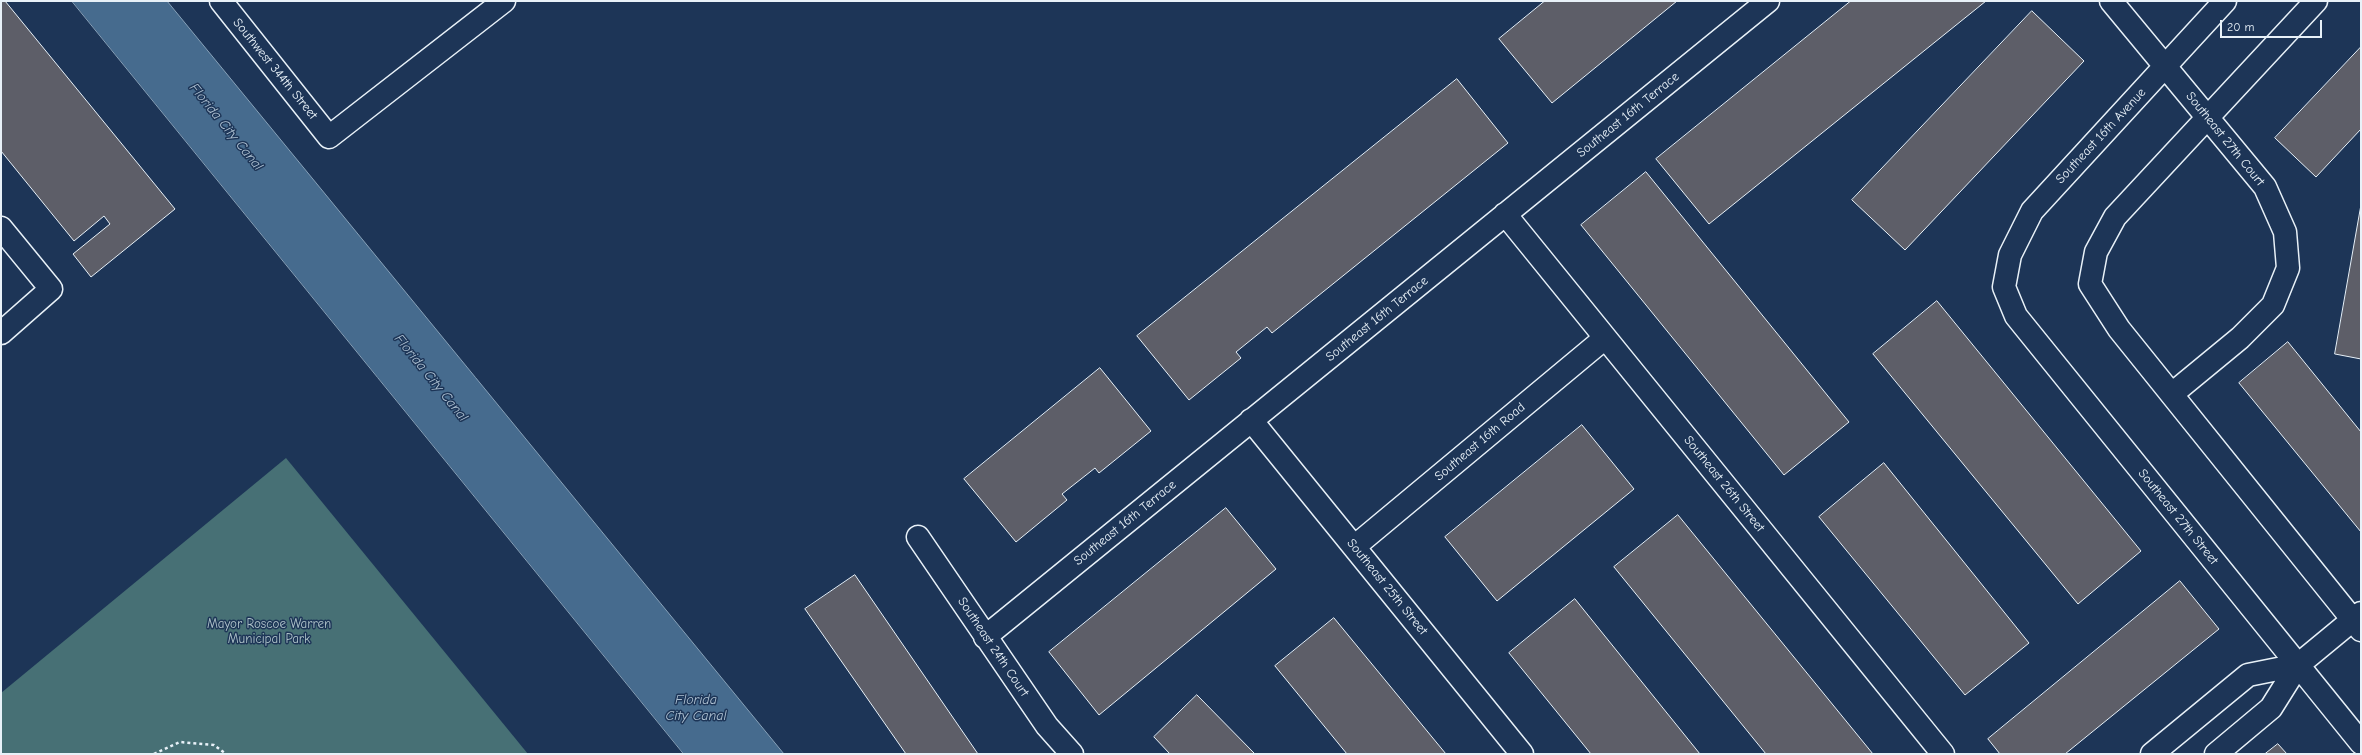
<!DOCTYPE html>
<style>
body{margin:0}
#map{position:relative;width:2362px;height:755px;overflow:hidden;background:#1d3557;font-family:"Comic Neue",sans-serif}
canvas{display:block}
.frame{position:absolute;inset:0;border:2px solid #e8f1f8;pointer-events:none}
.scale{position:absolute;left:2220px;top:20px;width:102px;height:18px;box-sizing:border-box;border:2px solid #e8f1f8;border-top:0;padding-left:5px;font-size:12px;line-height:14px;white-space:nowrap;color:#e8f1f8;-webkit-text-stroke:3px #1d3557;paint-order:stroke}
</style>
<div id="map">
<canvas width="2362" height="755"></canvas>
<div class="frame"></div>
<div class="scale">20 m</div>
</div>
<script>
const g = document.querySelector('canvas').getContext('2d');
g.lineJoin = 'round';
function paint(path, color) { g.fillStyle = color; g.fill(path, 'evenodd'); }
function strokePath(path, color, width, dash) { g.strokeStyle = color; g.lineWidth = width; g.lineCap = dash ? 'butt' : 'round'; g.setLineDash(dash || []); g.stroke(path); }
function drawText(font, color, halo, rows, align = 'center') {
  g.font = font + ' "Comic Neue",sans-serif'; g.lineWidth = 3; g.setLineDash([]); g.textBaseline = 'middle'; g.strokeStyle = halo; g.fillStyle = color; for (const [text, x, y, turn = 0] of rows) {
    g.save(); g.translate(x, y); g.rotate((+turn || 0) * Math.PI / 180); g.textAlign = isNaN(turn) ? turn : align; if (halo) g.strokeText(text, 0, 0); g.fillText(text, 0, 0); g.restore();
  }
}
const green = new Path2D(`
 M286,458L528,754H1V693Z`);
const water = new Path2D(`
 M72,1H167L784,754H684Z`);
const building = new Path2D(`
 M1,1H5L175,209L91,277L73,254L110,224L104,216L74,241L1,151Z
 M1545,1H1677L1552,103L1499,39Z
 M1851,1H1986L1709,224L1656,159Z
 M2032,11L2084,61L1905,250L1852,200Z
 M2361,47V129L2316,177L2275,138Z
 M1457,79L1508,143L1272,333L1267,327L1236,352L1241,358L1189,400L1137,336Z
 M1646,172L1849,422L1784,475L1581,225Z
 M2361,205V359L2335,354Z
 M1937,301L2141,551L2078,604L1873,354Z
 M2288,342L2361,432V532L2239,383Z
 M1100,368L1151,431L1099,473L1095,468L1062,494L1067,500L1016,542L964,479Z
 M1582,425L1634,489L1497,601L1445,537Z
 M1884,463L2029,643L1965,695L1819,517Z
 M1226,508L1276,569L1099,715L1049,652Z
 M1678,515L1873,754H1766L1614,567Z
 M855,575L978,754H906L805,609Z
 M2180,581L2219,629L2065,754H2000L1988,739Z
 M1575,599L1700,754H1591L1509,653Z
 M1334,618L1446,754H1347L1275,666Z
 M1197,695L1255,754H1170L1154,737Z
 M2278,744L2287,754H2265Z`);
const path = new Path2D(`
 M154,754L180,742L214,745L226,754`);
const minor = new Path2D(`
 M221,1L329,137L504,1
 M2111,1L2265,187L2285,232L2288,268L2273,305L2240,338L2172,394
 M2225,1L2032,211L2010,255L2004,287L2016,316L2361,743
 M2316,1L2115,217L2096,252L2090,284L2119,329L2361,630
 M1505,214L1943,754
 M1,228L51,289L1,333
 M1251,420L1522,754
 M918,537L1047,726L1072,754
 M1354,547L1605,338
 M985,637L1768,1
 M2152,754L2248,675L2298,665
 M2216,754L2271,708L2298,665L2361,613`);
const streetNames = [
 ["Southwest 344th Street",275,69,51],
 ["Southeast 16th Terrace",1628,115,-39],
 ["Southeast 16th Avenue",2101,136,-47],
 ["Southeast 27th Court",2225,139,51],
 ["Southeast 16th Terrace",1377,319,-39],
 ["Southeast 16th Road",1480,442,-40],
 ["Southeast 26th Street",1724,484,51],
 ["Southeast 27th Street",2178,517,51],
 ["Southeast 16th Terrace",1125,523,-39],
 ["Southeast 25th Street",1387,587,51],
 ["Southeast 24th Court",993,647,56]
];
const parkNames = [
 ["Mayor Roscoe Warren",269,624],
 ["Municipal Park",269,639]
];
const waterNames = [
 ["Florida City Canal",226,127,51],
 ["Florida City Canal",431,378,51],
 ["Florida",696,700],
 ["City Canal",696,716]
];
paint(green, '#477075');
paint(water, '#466b8e');
strokePath(water, '#87a1b8', 1);
paint(building, '#5d5e68');
strokePath(building, '#e8f1f8', 1);
strokePath(minor, '#e8f1f8', 25);
strokePath(path, '#e8f1f8', 2.5, [3, 3]);
strokePath(minor, '#1d3557', 22);
drawText('13px', '#e8f1f8', '#1d3557', streetNames);
drawText('13px', '#b0c4ca', '#1d3557', parkNames);
drawText('italic 14px', '#afc2d3', '#1d3557', waterNames);
</script>
